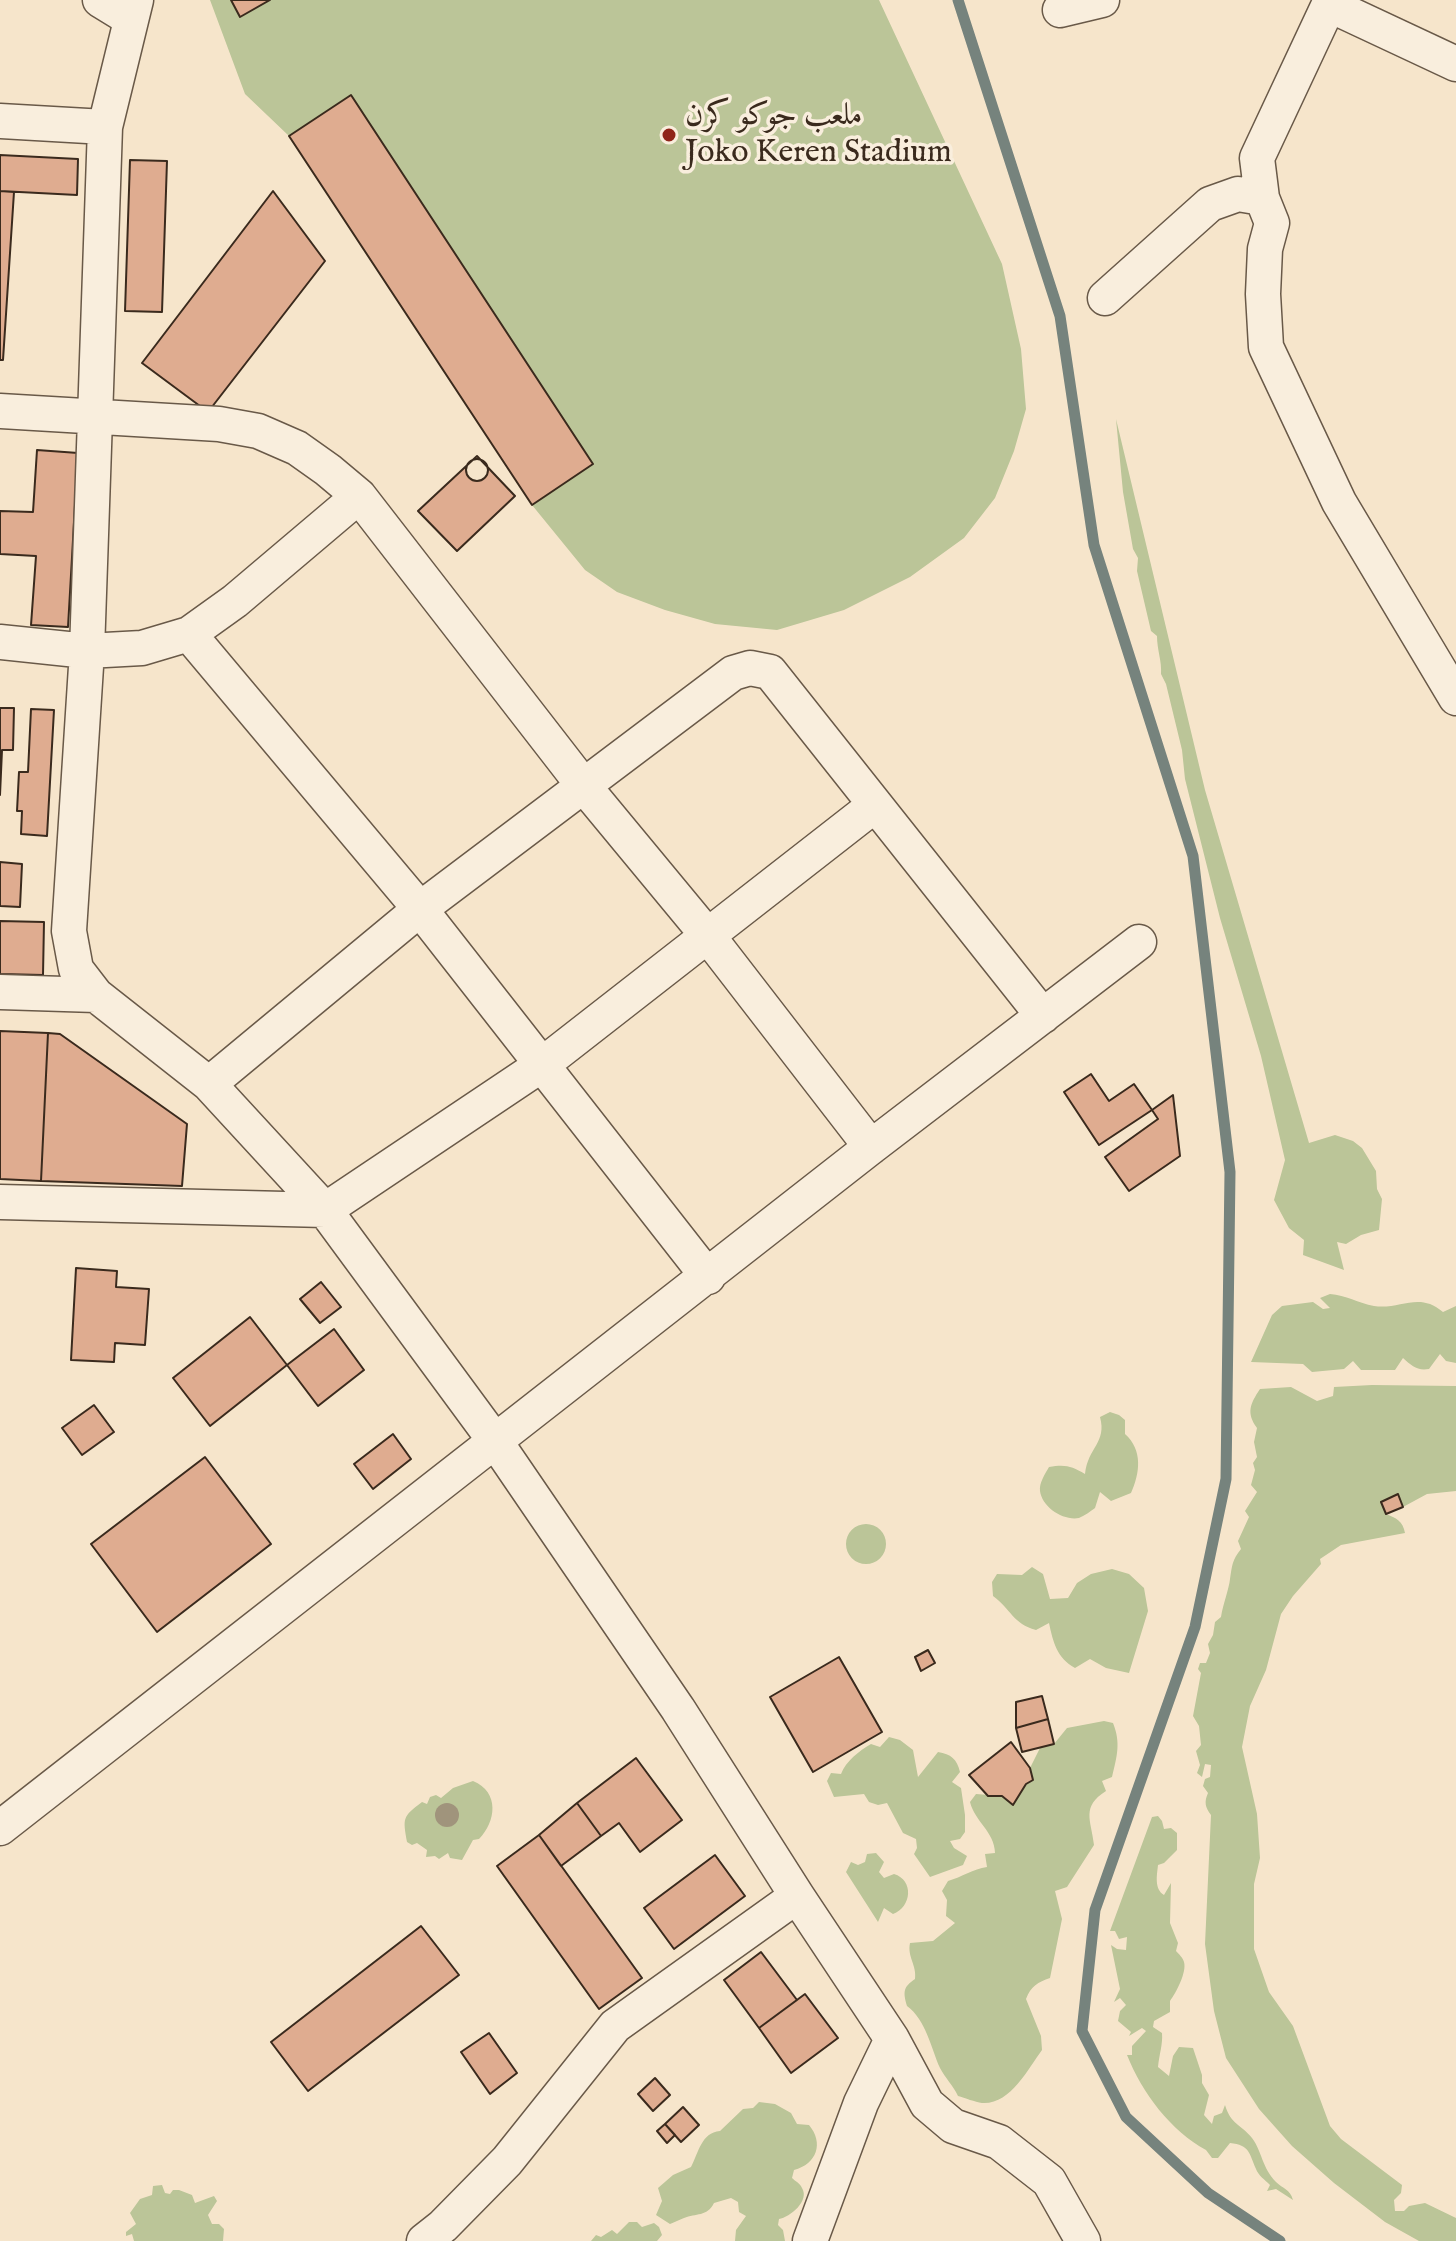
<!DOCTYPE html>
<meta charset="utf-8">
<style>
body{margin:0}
canvas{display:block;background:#f6e5cb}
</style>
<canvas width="1456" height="2241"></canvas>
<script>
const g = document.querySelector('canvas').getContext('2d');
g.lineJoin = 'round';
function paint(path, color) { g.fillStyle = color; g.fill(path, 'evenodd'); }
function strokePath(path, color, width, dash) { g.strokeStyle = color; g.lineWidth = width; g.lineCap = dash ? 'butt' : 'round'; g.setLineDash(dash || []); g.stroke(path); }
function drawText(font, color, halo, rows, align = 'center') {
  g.font = font + ' "IM FELL English",Amiri,serif'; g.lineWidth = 7; g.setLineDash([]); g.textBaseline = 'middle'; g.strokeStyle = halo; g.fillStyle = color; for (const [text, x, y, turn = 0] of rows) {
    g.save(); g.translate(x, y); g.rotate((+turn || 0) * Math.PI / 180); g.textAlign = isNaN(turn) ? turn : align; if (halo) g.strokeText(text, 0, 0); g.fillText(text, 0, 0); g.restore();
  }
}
const green = new Path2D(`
 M210,0H879L1002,264L1021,349L1026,409L1014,451L995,498L964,538L910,577L844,610L777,630L715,624L665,610L617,592L585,570L532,505L289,136L245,94Z
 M1116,419L1205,790L1309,1143L1335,1135L1353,1141L1362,1148L1376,1171L1377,1189L1382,1199L1379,1230L1361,1235L1346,1244L1337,1242L1344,1270L1303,1255L1304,1240L1289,1228L1274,1200L1285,1160L1261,1056L1220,918L1185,779L1182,750L1166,684L1161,674C1162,661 1157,650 1157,636L1151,631L1137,571L1138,558L1133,549L1123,492Z
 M1330,1294C1346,1295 1358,1303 1374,1306C1400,1310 1419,1291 1443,1312L1456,1306V1363L1446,1361L1440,1354L1429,1369C1417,1371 1412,1366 1403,1358L1395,1370H1361L1353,1361L1344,1369L1312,1372L1303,1364L1251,1362L1272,1315L1282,1306L1313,1302L1323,1309L1330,1308L1320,1298Z
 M1372,1385L1456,1386V1491L1427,1494L1403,1507L1398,1495L1382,1501L1386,1514C1396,1518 1403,1521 1405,1533L1341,1545L1320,1559L1321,1564L1293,1596L1281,1614L1266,1670L1250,1706L1242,1747L1257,1814L1260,1858L1254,1884V1949L1269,1992L1293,2026L1330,2126L1341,2139L1402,2185L1401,2193L1394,2200L1395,2211H1404L1409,2206L1425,2203L1456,2218V2241H1419L1385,2222L1334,2183L1292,2146L1259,2109L1226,2058L1214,2011L1205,1944L1211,1815C1205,1807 1204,1802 1208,1793L1203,1786L1205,1779L1210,1777L1211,1765L1205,1764L1202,1777L1197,1773L1200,1765L1196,1751L1201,1745L1199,1726L1193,1716L1201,1673L1198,1669L1200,1663H1206L1210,1653L1208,1644L1213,1635L1215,1622L1221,1617C1223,1604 1229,1589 1230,1579C1232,1566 1232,1560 1241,1549L1238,1541L1249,1517L1245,1511L1257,1492L1251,1485L1255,1470L1253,1463L1257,1457L1254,1442L1257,1428C1246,1413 1250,1404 1260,1389L1291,1387L1317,1401L1333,1396L1334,1387Z
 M1110,1412L1119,1415L1125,1420V1434C1143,1450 1140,1473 1131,1493L1111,1501L1100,1492L1095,1508C1091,1511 1084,1516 1079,1518C1063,1521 1042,1507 1040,1491C1039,1483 1045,1474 1049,1467C1065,1464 1072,1466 1085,1474C1088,1447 1107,1443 1100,1417Z
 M846 1544a20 20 0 1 1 40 0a20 20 0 1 1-40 0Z
 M1032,1567L1043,1574L1050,1599L1068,1598L1077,1583L1091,1574L1112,1569L1129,1574L1144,1588L1148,1611L1129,1673L1106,1668L1090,1659L1075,1668C1057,1658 1053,1642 1049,1623L1036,1630C1013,1624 1011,1609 993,1596L992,1582L997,1574L1022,1575Z
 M1104,1721L1113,1723C1121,1743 1117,1756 1112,1777L1102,1781L1106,1791C1081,1807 1091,1819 1094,1845L1067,1887L1055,1891L1062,1919L1050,1978C1038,1982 1031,1986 1026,1999L1041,2036L1042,2050C1028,2069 1010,2105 982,2103C975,2102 965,2098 958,2096C953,2085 945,2078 940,2068C931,2048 926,2020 907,2006C903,1992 903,1987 915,1979C917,1965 907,1957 910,1943L933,1941L955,1923L946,1916L947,1900L942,1891L948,1881C962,1877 973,1869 987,1867L985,1854L995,1853C994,1831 975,1822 970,1802L976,1794L1002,1796L1030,1768L1040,1748L1054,1744L1067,1728Z
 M889,1737L900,1740L913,1750L918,1777L938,1752C951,1754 957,1759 960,1772L952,1782L961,1788L965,1815V1832L960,1839L950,1841L954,1848L967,1856L963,1865L930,1877L914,1854L917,1848L916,1839L903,1833L887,1803L878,1805L869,1802L864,1794L834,1797L827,1781L831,1773L841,1774C846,1761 859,1751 871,1744L880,1747Z
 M473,1781C500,1792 496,1822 479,1839L473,1840L462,1860L450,1858L448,1853L439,1859L435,1856L426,1857L427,1850L417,1843L412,1845L407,1842C403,1818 402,1817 422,1802L427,1804L430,1797L436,1795L441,1798L453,1788Z
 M1158,1816L1162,1821L1164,1829L1171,1828L1177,1833V1850L1164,1863L1158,1865C1157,1875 1154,1889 1164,1895L1171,1883L1170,1923L1178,1943L1176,1951C1179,1954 1183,1958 1184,1962C1187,1972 1176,1993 1170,2001V2012L1154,2021L1153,2027L1162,2033C1163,2044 1159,2055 1158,2067L1169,2076L1173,2056L1179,2047L1193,2048L1202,2075V2083L1209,2095L1204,2115L1212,2124L1214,2116L1222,2113L1225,2105C1231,2125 1241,2124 1252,2138C1262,2151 1262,2168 1276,2182C1283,2189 1290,2189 1293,2200L1276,2189L1267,2191L1270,2185C1265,2180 1258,2175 1256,2169C1249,2153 1250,2145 1230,2143L1218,2158H1212L1206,2150C1171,2131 1142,2093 1127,2055H1132V2046L1146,2031L1142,2028L1129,2036L1131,2032L1118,2021L1120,2011L1126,2005L1120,1998L1114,2002L1120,1989L1111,1945L1117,1949L1126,1950L1127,1937L1119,1939L1115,1931H1110L1152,1817Z
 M876,1853L884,1862L879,1872L884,1878L894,1874C914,1880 912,1907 893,1914L884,1908L878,1922L846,1872L851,1862L858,1865L865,1862L867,1854Z
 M759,2102L775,2104L791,2113L797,2124L809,2125C824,2143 817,2164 794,2170L792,2178C795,2181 800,2183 802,2188C810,2201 790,2217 779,2219L778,2225L783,2230L785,2241H735L736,2230L746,2216L739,2212L738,2202L731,2198L714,2203C707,2217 696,2213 684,2218C679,2220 675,2222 670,2224L656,2215L662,2201L658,2188L673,2175L691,2167C699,2152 701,2133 720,2131L743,2109L753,2108Z
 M162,2185L165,2193L170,2194L173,2190H179L192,2195L195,2203L214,2196L217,2201L208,2215L212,2224H219L224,2229L223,2241H134L132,2234L126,2236V2232L136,2224L130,2213L140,2199L152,2195L153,2186Z
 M629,2222H637L642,2227L654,2223L659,2227L662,2235L657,2241H591L596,2235L601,2237L612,2230L617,2234Z`);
const stream = new Path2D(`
 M958,0L1060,316L1094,545L1193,856L1230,1172L1226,1479L1195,1627L1095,1910L1082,2031L1126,2117L1208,2193L1280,2241`);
const building = new Path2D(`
 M231,0H270L240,17Z
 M351,95L593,464L532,505L289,136Z
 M0,155L78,159L77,195L0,191Z
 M130,160L167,161L162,312L125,311Z
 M0,191L14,192L3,360H0Z
 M273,191L325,261L208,412L142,363Z
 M37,450L78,453L68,627L31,625L36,556L0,554V511L33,512Z
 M477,456L515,496L457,551L418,511Z
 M466 470a11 11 0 1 1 22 0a11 11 0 1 1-22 0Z
 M0,708H14L13,750H2L0,795Z
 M31,709L54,710L47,836L21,834L22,811H17L19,772H28Z
 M0,862L22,864L20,907L0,906Z
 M0,921L44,922L43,975L0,974Z
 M0,1031L48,1033L41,1181L0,1179Z
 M48,1033L60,1034L187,1124L182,1186L41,1181Z
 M1091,1074L1109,1101L1134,1084L1152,1110L1099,1145L1064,1092Z
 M1173,1095L1180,1156L1129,1191L1105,1157L1158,1119L1152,1110Z
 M76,1268L117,1271L116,1287L149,1289L145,1345L115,1343L114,1362L71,1360Z
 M321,1282L341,1307L320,1323L300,1299Z
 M250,1317L287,1365L210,1426L173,1378Z
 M334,1329L364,1370L318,1406L287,1365Z
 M94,1405L114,1432L82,1455L62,1428Z
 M393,1434L411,1459L373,1489L354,1464Z
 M205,1457L271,1544L157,1632L91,1544Z
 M1398,1494L1403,1507L1386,1514L1381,1502Z
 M928,1650L935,1663L921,1671L915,1657Z
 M839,1657L882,1732L813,1772L770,1697Z
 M1042,1696L1048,1719L1016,1728V1702Z
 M1048,1719L1054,1744L1022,1752L1016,1728Z
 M1011,1742L1030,1768L1033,1780L1026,1784L1013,1805L1002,1796H988L969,1775Z
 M636,1758L682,1820L640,1852L619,1823L601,1836L577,1803Z
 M577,1803L601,1836L561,1866L539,1835Z
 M539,1835L642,1978L599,2009L497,1866Z
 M715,1855L745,1896L674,1949L644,1908Z
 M421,1926L459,1975L308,2091L271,2042Z
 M761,1952L797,2000L759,2028L724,1980Z
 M805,1994L838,2038L791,2073L759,2028Z
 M489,2033L517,2073L490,2094L461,2052Z
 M655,2078L670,2095L653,2111L638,2094Z
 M683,2107L699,2125L681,2142L665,2124Z
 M665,2124L675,2135L667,2143L657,2131Z`);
const minor = new Path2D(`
 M100,0L131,19
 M136,0L105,127L87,651L69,931L76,969L96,995L209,1084L325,1210L495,1441L678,1709L797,1896L892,2039L927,2104L953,2126L999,2142L1049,2181L1083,2241
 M1330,5L1456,64
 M1060,10L1102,0
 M0,121L105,127
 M1262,198L1272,223L1265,249L1263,294L1266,347L1339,502L1456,698
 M1105,298L1210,204L1238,194L1262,198L1257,158L1331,0
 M0,411L219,424L258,431L297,448L328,470L359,496L583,785L708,936L871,1147
 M189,634L420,909L708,1277
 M0,642L87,651L142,648L189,634L235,601L359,496
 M0,992L96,995
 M209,1084L420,909L733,673L750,668L770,672L1043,1016
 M0,1202L325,1210L543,1064L875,805
 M0,1828L871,1147L1139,942
 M424,2241L443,2226L507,2161L615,2026L797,1896
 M810,2241L861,2103L892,2039`);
const trees = [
 [447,1815]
];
const markers = [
 [669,135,8,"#8f2418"]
];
const poiNames = [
 ["ملعب جوكو كرن",685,117],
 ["Joko Keren Stadium",685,154]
];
paint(green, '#bbc598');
strokePath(stream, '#76837d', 11);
paint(building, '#dfac90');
strokePath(building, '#3a2a1d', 2);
strokePath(minor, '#695948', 37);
strokePath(minor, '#f9eedd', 34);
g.fillStyle = '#a0947c';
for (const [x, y] of trees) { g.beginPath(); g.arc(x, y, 12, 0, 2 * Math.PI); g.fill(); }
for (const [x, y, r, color] of markers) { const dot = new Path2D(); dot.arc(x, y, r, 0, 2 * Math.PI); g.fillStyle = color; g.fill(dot); strokePath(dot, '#f9eedd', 3); }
drawText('32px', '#3a2a1d', '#f9eedd', poiNames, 'left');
</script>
